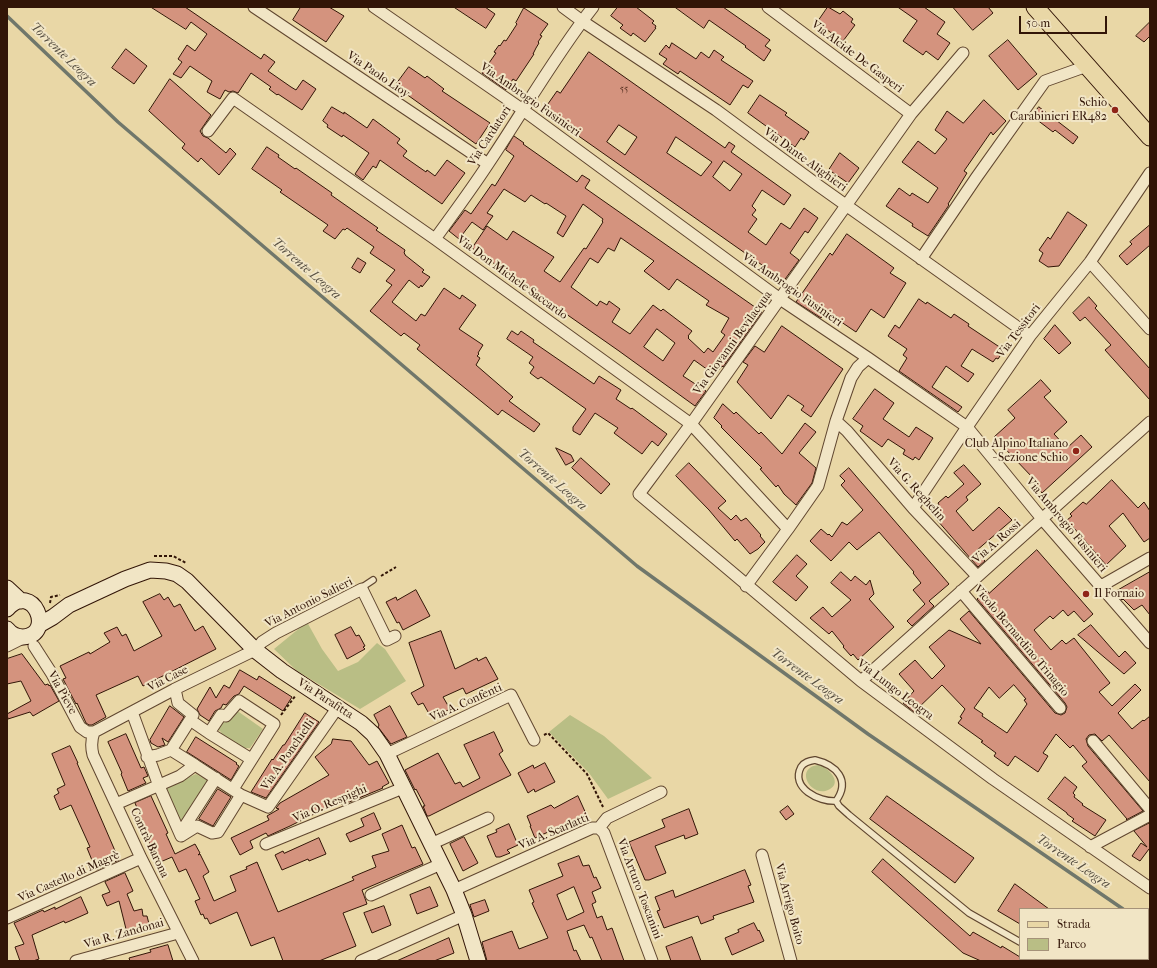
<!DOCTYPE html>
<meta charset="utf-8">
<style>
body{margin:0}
#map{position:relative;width:1157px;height:968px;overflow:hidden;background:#e9d7a6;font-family:"IM FELL French Canon",serif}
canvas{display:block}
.frame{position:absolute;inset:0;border:8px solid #321507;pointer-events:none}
.legend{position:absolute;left:1019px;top:908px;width:130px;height:52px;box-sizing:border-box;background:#f1e5c5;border:1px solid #a59279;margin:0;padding:5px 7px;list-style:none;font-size:12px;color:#321507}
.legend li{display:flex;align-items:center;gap:8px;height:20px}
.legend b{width:20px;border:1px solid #a59279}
.scale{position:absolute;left:1019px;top:16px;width:88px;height:18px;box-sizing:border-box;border:2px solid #321507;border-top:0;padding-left:5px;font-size:12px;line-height:14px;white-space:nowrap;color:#321507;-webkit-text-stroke:3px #f1e5c5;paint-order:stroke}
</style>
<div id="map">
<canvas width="1157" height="968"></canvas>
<div class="frame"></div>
<ul class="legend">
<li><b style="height:5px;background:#e9d7a6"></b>Strada</li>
<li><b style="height:11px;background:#b9be85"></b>Parco</li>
</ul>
<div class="scale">50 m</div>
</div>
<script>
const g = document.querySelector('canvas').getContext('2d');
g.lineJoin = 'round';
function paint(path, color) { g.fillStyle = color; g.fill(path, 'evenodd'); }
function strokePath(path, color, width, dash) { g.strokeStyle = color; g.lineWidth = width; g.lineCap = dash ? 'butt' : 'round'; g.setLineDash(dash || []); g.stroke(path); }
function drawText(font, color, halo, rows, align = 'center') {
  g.font = font + ' "IM FELL French Canon",serif'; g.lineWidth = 4; g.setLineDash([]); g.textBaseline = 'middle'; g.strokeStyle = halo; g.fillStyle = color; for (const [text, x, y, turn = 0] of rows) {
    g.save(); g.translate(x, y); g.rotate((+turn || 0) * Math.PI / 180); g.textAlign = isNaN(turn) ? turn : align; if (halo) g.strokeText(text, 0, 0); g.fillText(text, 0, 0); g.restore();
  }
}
const green = new Path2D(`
 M307,622L322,649L338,671L358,662L377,643L385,649L406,681L360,709L297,671L274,649Z
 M236,710L263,729L250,748H246L243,752L222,738L221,732L216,728Z
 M570,715L604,736L652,778L608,799L589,773L549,732Z
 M818,765C827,766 843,782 830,789C812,800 793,768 818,765Z
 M196,774L208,781L182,825L165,788Z`);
const stream = new Path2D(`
 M7,16L118,122L637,566L868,734L1123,909
 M1148,926L1150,927`);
const building = new Path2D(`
 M151,7H185L261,59L264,54L275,62L268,71L291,87L296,90L303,80L316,89L302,110L278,94L277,95L269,89L271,87L251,73L238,93L233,91L229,92L225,90L220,99L207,92L212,81L190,66L181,78L173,74L182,62L178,59L187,45L195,51L207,34L191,22L186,29Z
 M301,7H329L344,16L326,42L293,20Z
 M454,7H485L495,14L486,28Z
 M618,7H636L654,21L652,23L656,26L655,28H656L645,42L633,33L631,36L620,28L623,25L611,16Z
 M675,7H723L770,40L765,46L771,50L764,61L745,47L746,46L709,20L704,28Z
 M828,7L840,14L843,11L853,19L851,22L855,25L843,41L817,23Z
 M898,7H924L945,22L937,34L950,43L938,60L926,51L923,55L903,41L917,21Z
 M953,7H988L993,13L973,30Z
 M524,8L548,24L540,35L542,36L538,42L539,43L536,48L533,54H534L516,81L513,79L506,90L482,73L496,53L494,52L499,45L500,46L504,40L506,41L517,24L516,23Z
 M1150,22V36L1144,42L1136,36Z
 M1008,40L1037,74L1018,90L989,56Z
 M672,43L696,59L701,52L709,58L714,50L724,57L721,60L753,81L748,88L743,85L730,105L680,71L678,74L663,64L667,59L659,54L666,45L669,48Z
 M126,49L147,66L134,84L112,68Z
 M589,52L725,148L729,142L735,146L731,152L791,195L784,205L762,190L752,206L756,210L752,215L757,219L748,232L766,245L781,223L790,229L804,208L818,218L808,233L805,231L790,253L799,260L783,282L771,273L772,272L543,111L557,91L560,93ZM619,125L637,137L625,155L607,142ZM676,137L712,162L701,176L667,153ZM724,161L742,174L730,191L713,177Z
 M409,67L425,78L427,76L444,89L442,91L490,123L476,144L395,86Z
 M170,79L211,115L200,131L203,136L208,138L226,153L230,148L236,154L219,175L201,158L198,162L182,148L185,144L149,111Z
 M760,95L787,113L785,115L809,132L804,140L801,138L795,147L748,113Z
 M984,100L1006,121L993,135L991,132L964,171L967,173L948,204L949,205L928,236L912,226L913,224L886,206L899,188L910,196L912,193L928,203L938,188L902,162L918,141L935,154L947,139L935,130L947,111L963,123Z
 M332,107L344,114V112L367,128L373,119L400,139L397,143L407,151L403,156L426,172L427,170L435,176L447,160L465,173L442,204L380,160L376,168L373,166L363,180L355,174L369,153L343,135L342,137L327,127L328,125L323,121Z
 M1039,107L1078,137L1073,144L1055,130L1053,132L1032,116Z
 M514,136L524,143L523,144L577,182L582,175L590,180L585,188L762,312L723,367L722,366L715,375L694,360L683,376L706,391L695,406L619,351L472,248L487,226L507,240L513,231L554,257L544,271L560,282L584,248L586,249L603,222L602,221L603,219L583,204L563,237L557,233L566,216L546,203L545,204L531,195L525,202L504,189L487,213L493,216L483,230L472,222L459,239L449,231L465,210L471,214L492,184L495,186L514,156L506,150ZM621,238L654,261L644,271L669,290L677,279L709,301L706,305L729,318L721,332L725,335L713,352L708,348L704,353L688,338L689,337L688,336L692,331L663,309L661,311L653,305L630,334L612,322L620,309L609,301L607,305L600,301L597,306L571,287L590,258L598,263L608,248L614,251ZM657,329L675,343L663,361L644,347Z
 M267,147L279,155L278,157L295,169L296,168L332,193L331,195L378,228L376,230L405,250L404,253L405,254V255L424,270L422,272L430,277L422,287L421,285L419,288L409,280L392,302L416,321L421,314L425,316L444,288L460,299L462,295L476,305L459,329L483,345L478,353L479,354L477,356L480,358L476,365L513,397L509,401L540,424L534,432L502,410L498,415L417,349L420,345L404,333L401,336L370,311L392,285L386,281L395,270L370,253L374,247L347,228L345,230L343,229L335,239L323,231L328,225L280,192L282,190L252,169Z
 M840,153L859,168L848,183L829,170Z
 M1068,212L1087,225L1059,266L1048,267L1039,261L1043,253L1039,250L1048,237L1050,239Z
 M1150,225V245L1127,265L1119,256L1132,244L1130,242Z
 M847,234L894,268L890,273L906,283L884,318L871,309L856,332L825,311L821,318L796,302L830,253L832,255Z
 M358,258L366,263L360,273L352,268Z
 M1089,297L1097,306L1095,308L1150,369V400L1105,350L1111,345L1085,317L1080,321L1073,313Z
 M919,299L926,304L927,302L951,318L954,314L969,324L968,326L1004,350L998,359L996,358L993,362L972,349L961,366L974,374L968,382L946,366L932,387L962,407L958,412L899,371L907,358L903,355L907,349L888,336L895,325L899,328Z
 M1055,325L1071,343L1059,354L1044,339Z
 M782,326L843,369L811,417L801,410L804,406L788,395L771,419L737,382L748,365L743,362L755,346L764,352Z
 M512,331L518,335L521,331L534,340L533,342L594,384L599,376L621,390L616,399L631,409L632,408L667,434L658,446L652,441L642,454L614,433L618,428L595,413L580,435L573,431V427L586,409L541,377L538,379L530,373L534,367L529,363L533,357L507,339Z
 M1041,380L1051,391L1044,397L1067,422L1054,434L1067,448L1081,435L1092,447L1042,493L1031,480L1033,478L994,437L1015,418L1008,410Z
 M875,389L894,403L883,419L909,437L916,427L933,438L919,460L915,457L913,460L903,454L905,450L888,439L882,447L860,431L863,426L853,419Z
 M723,404L734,414L736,412L759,434L761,432L782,454L805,423L816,432L799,453L816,468L812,483L796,505L784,494L778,485L776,487L760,469L762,468L721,427L722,426L714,418Z
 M556,448L571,455L574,461L566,465Z
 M581,458L610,484L601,494L572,468Z
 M689,463L726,501L718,508L731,520L736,515L741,521L746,518L761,535L760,536L765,542L758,549L750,554L737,539L735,541L709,510L676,476Z
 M964,465L981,484L966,497L968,500L956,511L973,531L999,507L1012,520L976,551L985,561L978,567L930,512L939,505L938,503L946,496L948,498L964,484L954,473Z
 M849,468L949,584L929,601L934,606L912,626L907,621L925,604L913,590L921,583L913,573L914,572L879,532L857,550L849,542L831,561L810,541L821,529L828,535L829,534L832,537L842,522L847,525L863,510L841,485L845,481L840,476Z
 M1112,480L1138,508L1144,502L1150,511V538L1144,542L1123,513L1109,526L1126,546L1106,565L1067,520L1072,516L1070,514L1083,502L1086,504Z
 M1037,550L1093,614L1084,622L1074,611L1068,616L1063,610L1053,619L1050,616L1034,630L1051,650L1062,640L1066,644L1074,638L1110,683L1099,692L1112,706L1135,684L1141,690L1118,713L1132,729L1143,720L1144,721L1150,716V782L1109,735L1102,741L1095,734L1089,735L1086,739L1088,746L1143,811L1126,820L1127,819L1082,766L1087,762L1073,745L1070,748L1056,734L1043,753L1048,756L1038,772L1015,756L1008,766L994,756L996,753L981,742L983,741L958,723L962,718L960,717L965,709L942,685L914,712L903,703L914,691L899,674L915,660L932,679L945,666L929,647L949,630L981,644L960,619L969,611L1055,713L1061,715L1065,713L1067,707L1065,703L977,599L987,590L989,593ZM1014,685L1026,699L1024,700L1027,704L1007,733L982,716L983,714L974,708L989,687L999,698Z
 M797,555L807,564L796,576L808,587L796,601L773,582Z
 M841,572L851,581L855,576L866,585L870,580L874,594L869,599L894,627L858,660L853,654L851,656L843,647L844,646L832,631L829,634L810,618L823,607L832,617L851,600L831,583Z
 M1150,572V615L1142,605L1134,610L1123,599L1122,600L1115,592Z
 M416,590L430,616L403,630L399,622L397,623L386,602L396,597L397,600Z
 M160,594L164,600L168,597L174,607L180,604L195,631L203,626L216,649L143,686L138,676L96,695L106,717L92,725H89L86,723L77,703L76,704L63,679L66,678L60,666L89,652L90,654L110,642L104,633L117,627L122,636L126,634L134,651L162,636L143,602Z
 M1091,625L1119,657L1125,651L1136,663L1124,674L1078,635Z
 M351,627L356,636L359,635L365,646L363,647L365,649L347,659L335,635Z
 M441,631L455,669L477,658L478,661L486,657L498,679L466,694L463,688L443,697L450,709L432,719L423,703L418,705L411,693L424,686L409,643Z
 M22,654L45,685L48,684L49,686L50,685L59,701L33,716L30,712L8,719L7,714L31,701L21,681L7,684V659Z
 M240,670L257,680L259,676L292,697L283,711L244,686L239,694L234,696L226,705L223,704L221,708L215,711L209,721L200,715L197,709L210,687L216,698L224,685L229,688Z
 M170,706L184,717L168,742L162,738L165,745L158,747L151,743L150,740Z
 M390,706L407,737L391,744L378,727L379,725L374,715Z
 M305,713L319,722L266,798L251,792L272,759L273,760L283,745H284Z
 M494,732L503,751L499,754L511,775L429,816H427L423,806H425L416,789L415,790L405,770L438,753L455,784L460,782L463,787L480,778L464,745Z
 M126,734L141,768L144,767L148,776L143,778L146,783L128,791L121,774L122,773L108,742Z
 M196,737L237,763L236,764L239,766L231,780L187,752Z
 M333,739L351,741L369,765L377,761L389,783L382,787L383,788L342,805L340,801L290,826L268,836L266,833L250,841L253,848L240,855L231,838L269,820L267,816L279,809L276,808L280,803L329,775L315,757L331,744Z
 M70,746L78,763H77L119,860L96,870L87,848L90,847L71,805L60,810L54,796L59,793L57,789L65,785L52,754Z
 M545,763L555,782L535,792L534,789L528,793L518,773L533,765L534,768Z
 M1065,777L1077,787L1073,793L1075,795L1074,797L1083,804L1082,805L1106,820L1095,836L1072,821L1074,819L1067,814V813L1048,799Z
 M218,789L231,797L213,826L199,819Z
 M151,796L168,833L166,834L175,854L195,844L200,853L198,855L200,854L209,872L203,876L214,901L236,891L230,876L247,869L246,867L257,862L278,912L354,880L352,877L376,867L372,856L389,851L382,834L402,825L412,848L415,847L423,864L362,890L367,904L343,913L356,946L319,961H283L274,937L251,946L237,912L210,924L207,918L205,919L203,914L201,915L195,901L200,899L186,869L179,872L172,857L158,863L148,840L150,839L135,803Z
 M578,796L587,816L571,824L570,822L535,838L530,826H531L527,816L551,805L554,808Z
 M887,796L974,858L955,883L870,819Z
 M788,806L794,814L786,820L780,812Z
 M689,809L698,834L685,839L684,835L655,846L666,873L649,880H645L629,842L665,827L662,820Z
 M374,813L381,829L350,842L346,834L364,826L361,819Z
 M1150,823V850L1149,849L1140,861L1132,856L1141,843L1147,847L1134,831Z
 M509,824L518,845L507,850L510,853L500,857H496L487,836L497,832L496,830Z
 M464,837L478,863L463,871L450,844Z
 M319,838L326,854L309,861L308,859L282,870L275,855L283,851L284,853Z
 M579,856L583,866L589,865L594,878L596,877L601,888L592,892L596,902L592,904L597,918L602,916L607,930L612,928L624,961H602L592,937L590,938L584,925L567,931L574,951L576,950L581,961H487L482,942L512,931L519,949L548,938L532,903L534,902L529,890L563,876L558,864ZM574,887L584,912L567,920L557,895Z
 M883,859L970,936L973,932L1001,948L1002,946L1020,957V959L1027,961H981L963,953L872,872Z
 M745,870L751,885L748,886L754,902L713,916L714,919L701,924L698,916L664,928L657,911L660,910L655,897L673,890L675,897Z
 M125,873L133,891L127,894L134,911L142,909L143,916H147L150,928L127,933L119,901L107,906L102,895L110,892L105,882Z
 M1015,884L1049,909H1020V924L998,911Z
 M430,887L438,906L417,914L410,895Z
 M81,897L88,913L70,921L65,923L64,921L32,935L39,959L33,961H20L15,947L24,944L14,923L43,910L44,912L55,907V909Z
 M485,900L489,911L474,917L470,905Z
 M384,906L391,925L372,933L364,913Z
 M754,923L758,931L759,930L764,941L732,955L725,938L739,932L738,930Z
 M692,937L701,961H671L666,947Z
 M449,938L454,953L434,961H397Z
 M168,945L173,961H130L129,958L151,952L150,950Z`);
const path = new Path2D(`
 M154,556H173L186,563
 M381,576L396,567
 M50,603L51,597L60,595
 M281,715L296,695
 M544,735L548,733L587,774L603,807`);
const lane = new Path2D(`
 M362,589L364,586L373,580
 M815,760C836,765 851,780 836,801C819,802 790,788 801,767C804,762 809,761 815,760Z
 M836,801L839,806L849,815L969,913L1020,942
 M1073,959L1076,961`);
const street = new Path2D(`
 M254,7L488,164
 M374,7L523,110L780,299L868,358L967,427L1043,520L1150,643
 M563,7L582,21L716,110L819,186L1030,336
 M768,7L911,114
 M963,53L911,114L691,424L639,494L861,681L993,779L1150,888
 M208,131L233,98L435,239L691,424L788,529
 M435,239C453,214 471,190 488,164C523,112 554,57 593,7
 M921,259L976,178L1045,81L1087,66
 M1090,262L1150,329
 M836,421L847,431L913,508L977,576
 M913,508L967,427L1030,336L1090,262L1150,173
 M746,586L788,529L818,486L836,421L851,378L858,367L868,358
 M1101,586L1150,558
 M961,591L1060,708
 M7,646L27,636
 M34,646L52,674L80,727L87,732H94
 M861,681L1150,422
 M175,689L178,703L193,715L190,720L209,733L221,715L226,716L239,701L274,724L233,789
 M132,712L159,786L181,836L197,826L212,833L218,832L241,795
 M94,732L175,689L255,650L262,642L276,633L362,589L387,640L395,636
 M94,732C91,740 91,747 93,755L141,858L193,961
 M209,733L251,759
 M1093,741L1150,809
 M171,750L190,720
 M387,754L511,695L534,740
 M147,757L158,755L171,750L195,765
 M116,804L180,776L195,765L241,795L268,807L338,707
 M599,828L604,833L652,961
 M181,836L185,826L216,778
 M266,844L403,788
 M431,844L488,818
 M1090,847L1150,815
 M762,855L791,961
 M454,890L592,828H599L607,818L661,792
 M371,895L441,864
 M7,918L141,858
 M76,961L178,933
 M361,961L464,915`);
const secondary = new Path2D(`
 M7,588L21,601
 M7,609C33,580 56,635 23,637C16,637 11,634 7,629
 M39,625L53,617L69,605L125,579L150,570L166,571L177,574L187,581L255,650L282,671L361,723L373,734L387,754L454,890L464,915L478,961`);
const primary = new Path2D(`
 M1035,7L1150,137`);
const markers = [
 [1115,110,4,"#8f2418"],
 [1076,451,4,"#8f2418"],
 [1086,594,4,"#8f2418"]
];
const numberNames = [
 ["55",624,90]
];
const streetNames = [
 ["Via Alcide De Gasperi",857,57,37],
 ["Via Paolo Lioy",378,75,34],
 ["Via Ambrogio Fusinieri",530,100,35],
 ["Via Cardatori",490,136,-57],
 ["Via Dante Alighieri",805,160,36],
 ["Via Don Michele Saccardo",512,278,36],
 ["Via Ambrogio Fusinieri",792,290,35],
 ["Via Tessitori",1019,331,-53],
 ["Via Giovanni Bevilacqua",733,343,-54],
 ["Via G. Reghelin",916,490,48],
 ["Via Ambrogio Fusinieri",1066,525,50],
 ["Via A. Rossi",997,542,-41],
 ["Via Antonio Salieri",309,603,-27],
 ["Vicolo Bernardino Trinagio",1021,641,50],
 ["Via Case",168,679,-27],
 ["Via Lungo Leogra",895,690,37],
 ["Via Pieve",62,693,61],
 ["Via Parafitta",325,699,33],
 ["Via A. Confenti",466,703,-24],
 ["Via A. Ponchielli",288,755,-55],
 ["Via O. Respighi",330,804,-23],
 ["Via A. Scarlatti",554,832,-23],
 ["Contrà Barona",149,843,65],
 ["Via Castello di Magrè",69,877,-24],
 ["Via Arturo Toscanini",639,889,69],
 ["Via Arrigo Boito",789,904,75],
 ["Via R. Zandonai",124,934,-16]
];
const poiNames = [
 ["Schio",1107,103],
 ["Carabinieri ER482",1107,117],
 ["Club Alpino Italiano",1068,444],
 ["- Sezione Schio",1068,458],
 ["Il Fornaio",1094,594,"left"]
];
const waterNames = [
 ["Torrente Leogra",63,55,44],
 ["Torrente Leogra",306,269,41],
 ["Torrente Leogra",552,480,41],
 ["Torrente Leogra",807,677,36],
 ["Torrente Leogra",1073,862,34]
];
paint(green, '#b9be85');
strokePath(stream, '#70776b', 3.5);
paint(building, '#d4937e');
strokePath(building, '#321507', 1);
strokePath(lane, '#60462f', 8);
strokePath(street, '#60462f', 13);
strokePath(secondary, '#321507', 17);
strokePath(primary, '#321507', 19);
strokePath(path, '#321507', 2, [3, 2]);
strokePath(lane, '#f1e5c5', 5.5);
strokePath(street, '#f1e5c5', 11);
strokePath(secondary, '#f1e5c5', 15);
strokePath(primary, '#e9d7a6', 17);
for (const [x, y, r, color] of markers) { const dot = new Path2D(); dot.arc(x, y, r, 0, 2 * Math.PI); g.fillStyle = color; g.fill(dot); strokePath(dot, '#f1e5c5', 1.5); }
drawText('10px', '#5a3425', null, numberNames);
drawText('12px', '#321507', '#f1e5c5', streetNames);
drawText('12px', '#321507', '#f1e5c5', poiNames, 'right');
drawText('italic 13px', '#564e41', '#f1e5c5', waterNames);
</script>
